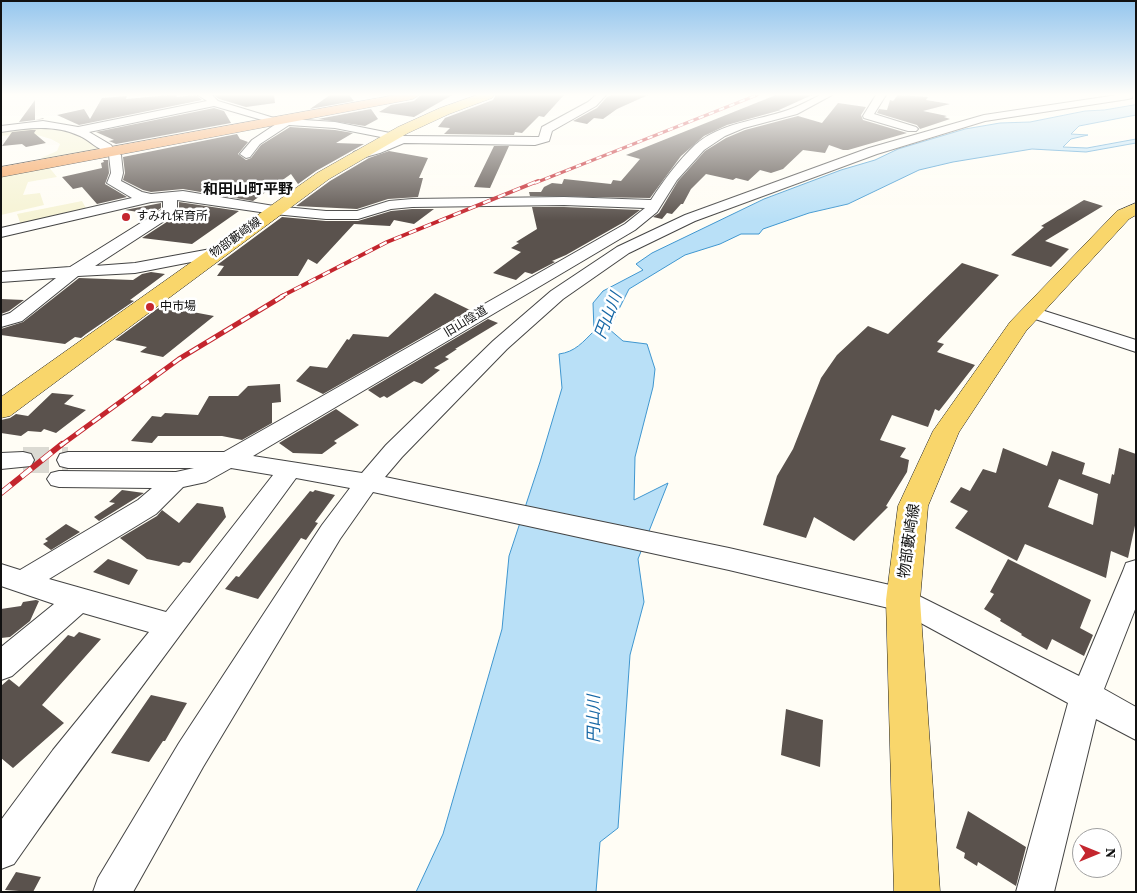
<!DOCTYPE html>
<meta charset="utf-8">
<style>
body{margin:0}
#map{position:relative;width:1137px;height:893px;overflow:hidden;background:#fffdf5;font-family:"Source Serif 4",serif}
canvas{display:block}
.frame{position:absolute;inset:0;border:2px solid #111;pointer-events:none}
.north{position:absolute;left:1072px;top:828px;width:50px;height:50px;box-sizing:border-box;background:#fff;border:1px solid #a0a0a0;border-radius:50%;rotate:90deg;font-size:14px;font-weight:700;line-height:20px;text-align:center;color:#111}
.north::after{content:'';display:block;margin:auto;width:18px;height:22px;background:#c4262e;clip-path:polygon(50% 0,100% 100%,50% 72%,0 100%)}
</style>
<div id="map">
<canvas width="1137" height="893"></canvas>
<div class="frame"></div>
<div class="north">N</div>
</div>
<script>
const g = document.querySelector('canvas').getContext('2d');
g.lineJoin = 'round';
function paint(path, color) { g.fillStyle = color; g.fill(path, 'evenodd'); }
function strokePath(path, color, width, dash) { g.strokeStyle = color; g.lineWidth = width; g.lineCap = dash ? 'butt' : 'round'; g.setLineDash(dash || []); g.stroke(path); }
function drawText(font, color, halo, rows, align = 'center') {
  g.font = font + ' "Source Serif 4","Noto Sans JP",serif'; g.lineWidth = 5; g.setLineDash([]); g.textBaseline = 'middle'; g.strokeStyle = halo; g.fillStyle = color; for (const [text, x, y, turn = 0] of rows) {
    g.save(); g.translate(x, y); g.rotate((+turn || 0) * Math.PI / 180); g.textAlign = isNaN(turn) ? turn : align; if (halo) g.strokeText(text, 0, 0); g.fillText(text, 0, 0); g.restore();
  }
}
const farmland = new Path2D(`
 M29,125L68,129L104,148L42,160L41,158L57,151L60,144L51,139L37,135L21,134L1,136V129Z
 M48,166L57,177L28,182L23,195L40,193L44,205L1,215V175Z
 M82,201L87,210L21,225L17,214Z`);
const water = new Path2D(`
 M1136,105V115L1079,126L1071,134L1088,135L1071,139L1063,147L1087,148L1136,139V143L1086,152L1032,149L953,162L919,170L848,204L809,213L763,229L759,234H741L720,244L685,255L629,289L609,329L623,341L647,344L655,369L653,387L635,457L634,500L668,483L638,559L644,602L630,655L618,828L600,842L596,892H416L443,834L502,629L509,556L540,462L562,388L559,354C575,352 583,342 594,331L593,303L603,291L643,270L636,264L652,253L764,199L841,170L875,160L898,149L965,129L1000,123L1030,122L1085,111L1104,110Z`);
const building = new Path2D(`
 M170,95H176L177,97L196,95L202,100L79,125L57,115L84,109L90,119L102,98L127,96L126,99Z
 M214,95H274L275,103L246,107L219,99Z
 M330,95H349L354,101L310,109Z
 M421,95H452L414,117L379,112L391,105L414,101Z
 M496,95H564L544,117L539,116L522,133L515,132L514,135L444,134L450,128L438,127L445,118L493,100Z
 M612,95H648L617,109L603,119L594,118L587,124L573,121L597,108L607,97Z
 M776,95H812L779,110H781L727,125L704,136L681,156L650,198L530,196L529,192H541L544,187L552,183L562,184L564,179L611,184L613,180L621,181L640,159L626,155Z
 M898,95L928,97L926,100L950,104L923,111L947,116L944,117L950,119L920,129L917,125L877,113L879,109L887,110L890,100L893,101Z
 M35,100V120L44,118L43,119L19,122Z
 M838,103L866,107L861,115L863,120L907,133L848,150H843L829,145L825,153L803,150L783,169L771,173L760,170L748,181L736,178L733,180L706,174L691,189L683,204H681L672,214L667,213L662,219L653,217L659,213L678,181L705,151L726,138L745,130L798,116L822,123Z
 M214,108L224,111L231,123L116,144L109,141L114,140L96,132Z
 M371,109L378,119L365,126L318,119Z
 M290,127L335,130L353,133L336,143L364,144L316,171L298,184L291,174L253,201L183,189L151,192L143,190L123,180L125,173L123,157L237,134L240,139L248,142L238,154L246,160L251,158L261,145Z
 M31,130H36L34,133L46,143L26,147L22,144L2,146L12,132Z
 M494,146H509L490,188L474,187Z
 M389,151L428,158L419,178H423L418,197L388,199L357,209L296,206L330,181L369,158Z
 M103,160H108L109,173L105,184L127,197L97,204L82,187L73,189L62,177L102,168L101,163L104,162Z
 M1084,200L1103,206L1045,241L1069,249L1051,267L1011,255L1044,227L1041,226Z
 M179,202L239,211L192,244L142,238L176,216L179,211Z
 M161,203V208L152,214L125,210Z
 M532,207H564L640,210L624,222L566,255L552,261L555,262L532,274L525,272L516,280L493,273L521,252L511,248L519,243L516,242L537,229Z
 M412,209H434L414,224L394,220L390,226L354,224L317,264L308,259L298,276H217L224,266L217,265L282,217L326,221H358L391,211Z
 M962,263L999,275L937,342L944,344L937,352L975,365L939,411L935,409L928,427L892,415L880,440L906,448L900,457L909,460L907,472L886,506L888,507L854,541L814,517L806,538L763,525L777,476L793,449L821,378L837,355L868,326L888,334Z
 M151,272L165,274L130,300L134,301L86,334L81,338L75,337L65,344L1,335V329L23,322L79,278L133,280L142,274Z
 M435,293L470,310L323,394L296,381L310,366L327,368L347,339L349,340L353,334L388,337Z
 M1,299L24,300L9,311L1,314Z
 M161,306L214,316L163,357L140,352L147,347L115,340Z
 M488,319L498,323L455,349H457L445,357L449,359L434,368L440,370L422,384L414,381L387,398L384,396L380,398L368,390Z
 M280,384L281,402L272,403V423L242,440L222,436H158L152,443L131,441L152,416L161,417L165,413L198,415L209,396H238L248,386Z
 M52,393L74,395L64,404L86,410L56,433L44,429L41,432L28,431L21,436L1,433V420L10,418L16,414L28,416Z
 M336,409L359,425L334,441L337,443L322,454L293,453L279,443Z
 M1003,448L1047,466L1052,451L1085,463L1082,474L1110,484L1112,474L1114,475L1119,448L1136,454V521L1128,558L1111,551L1106,578L1025,544L1017,561L955,528L968,511L950,502L961,487L970,491L983,469L996,473ZM1059,479L1098,494L1093,525L1048,507Z
 M122,490L144,493L99,521L94,517L115,503L109,502Z
 M315,490L335,495L315,522L318,523L306,540L301,538L258,599L225,589L236,576L239,577L310,491L313,492Z
 M197,503L223,507L226,517L190,563L183,562L179,566L147,559L120,538L157,516L162,510L179,523Z
 M66,524L80,532L51,550L43,544L48,541L45,539Z
 M108,559L138,570L129,585L93,572Z
 M1008,559L1091,600L1080,628L1093,635L1084,656L1052,639L1047,650L1021,635L1022,634L1000,621L1001,619L984,609L994,594L990,592Z
 M36,600L39,601L30,621L10,637L1,638V609L21,606L23,602Z
 M79,632L101,639L42,705L64,723L13,768L1,758V686L9,679L19,687L68,635L74,637Z
 M151,695L187,703L165,741H163L149,762L111,753Z
 M786,709L823,720L820,767L781,755Z
 M968,811L1026,847L1016,886L978,862L977,866L964,858L965,853L956,848Z
 M16,872L41,877L33,892L5,890Z`);
const minorTunnel = new Path2D(`
 M23,460H68`);
const minor = new Path2D(`
 M198,95H212L218,101L274,118L335,122L395,134L396,137L402,136L535,137H539L542,127L588,102L596,95H606L596,106L552,131L549,141L535,145L404,143L380,153L358,159L354,158L352,155L354,152L391,139L335,128L289,125L260,144L250,157L246,158L240,154L252,140L276,124L214,106L89,132L111,145L113,148L107,152C97,149 89,140 80,136C55,124 27,128 1,132V126L43,121L78,127L207,101Z
 M820,95H832L797,114L744,128L725,136L704,150L677,180L657,212L635,230L253,456L362,473L386,445L493,341L551,291L617,247L685,215L869,148L984,115L1117,95H1132V98L1128,99L985,121L877,154L695,221L629,253L563,299L507,349L402,457L385,477L729,548L903,588L1079,676L1123,571L1126,563L1136,560V607L1104,689L1136,707V740L1096,719L1054,892H1016L1068,703L897,610L729,570L373,492L340,539L203,767L133,892H93L98,878L179,743L322,525L350,488L296,478C202,607 105,733 14,864L1,869V820L53,750L149,632L83,613L12,676L1,680V647L54,604L1,586V564L20,570L138,500L152,488L59,487L51,485L47,479L51,473L59,471L176,472L194,468H68L60,466L57,460L60,454L68,452H224L625,224L645,208L564,205L412,207L391,209L358,219H326L274,214L177,200V211L175,214L95,266L135,263L216,248L222,250L224,253L222,256L135,273L78,276L22,321L1,327V316L10,313L56,278L1,282V272L70,267L163,209V201L151,202L1,237V228L132,198L107,183L111,173L109,155L115,151L121,155L123,173L121,181L142,192L151,194L183,191L274,206L326,211H357L389,201L412,199L564,197L651,200C664,180 678,161 695,145C721,122 757,121 788,110C799,106 810,100 820,95ZM231,468L273,475L166,612L49,579L156,514L183,487L206,482Z
 M876,95H886L874,114L916,127L918,129L916,131H908L864,118L863,116Z
 M1032,307L1136,340V352L1026,316L1023,312L1026,308Z
 M23,452L31,454L34,460L31,466L1,469V453Z`);
const major = new Path2D(`
 M477,95H494L492,98L449,114L408,133L329,179L10,416L1,418V397L317,173L398,127L440,108Z
 M1136,203V215L1129,219L1026,331L959,432L928,506L920,600L940,892H894L886,600L898,506L933,431L1010,322L1117,211Z`);
const highway = new Path2D(`
 M395,95H419L413,99L1,177V167Z`);
const railFar3 = new Path2D(`
 M535,183L757,95`);
const railFar2 = new Path2D(`
 M280,297L387,242L538,181`);
const railFar1 = new Path2D(`
 M60,446L179,359L283,296`);
const rail = new Path2D(`
 M1,493L62,444`);
const markers = [
 [126,217,5,"#c4262e"],
 [150,307,5,"#c4262e"]
];
const farPoinames = [
 ["すみれ保育所",136,217],
 ["中市場",160,307]
];
const farStreetnames = [
 ["物部藪崎線",236,238,-36],
 ["旧山陰道",466,322,-31]
];
const farQuarternames = [
 ["和田山町平野",248,190]
];
const streetNames = [
 ["物部藪崎線",910,541,-82]
];
const waterNames = [
 ["円山川",609,316,-69],
 ["円山川",595,719,-90]
];
paint(farmland, '#f6f3d4');
paint(water, '#b9e0f7');
strokePath(water, '#3f96cf', 1);
paint(building, '#5a524d');
strokePath(minorTunnel, '#dbdad3', 26, [26, 13]);
strokePath(minor, '#444', 2);
strokePath(major, '#222', 1);
strokePath(highway, '#222', 1);
paint(minor, '#fff');
paint(major, '#f9d66b');
paint(highway, '#f5a25d');
strokePath(railFar3, '#c4262e', 3);
strokePath(railFar2, '#c4262e', 4);
strokePath(railFar1, '#c4262e', 5);
strokePath(rail, '#c4262e', 6);
strokePath(railFar3, '#fff', 2, [5.5]);
strokePath(railFar2, '#fff', 2.5, [8]);
strokePath(railFar1, '#fff', 3, [10]);
strokePath(rail, '#fff', 4.5, [13]);
const sky = g.createLinearGradient(0, 0, 0, 220);
sky.addColorStop(0, '#95c6ee');
sky.addColorStop(0.43, '#fffefa');
sky.addColorStop(1, '#fffefa00');
g.fillStyle = sky;
g.fillRect(0, 0, 1137, 220);
for (const [x, y, r, color] of markers) { const dot = new Path2D(); dot.arc(x, y, r, 0, 2 * Math.PI); g.fillStyle = color; g.fill(dot); strokePath(dot, '#fff', 2); }
drawText('12px', '#111', '#fff', farPoinames, 'left');
drawText('12px', '#111', '#fff', farStreetnames);
drawText('bold 15px', '#111', '#fff', farQuarternames);
drawText('15px', '#111', '#fff', streetNames);
drawText('italic 16px', '#1768a6', '#fff', waterNames);
</script>
